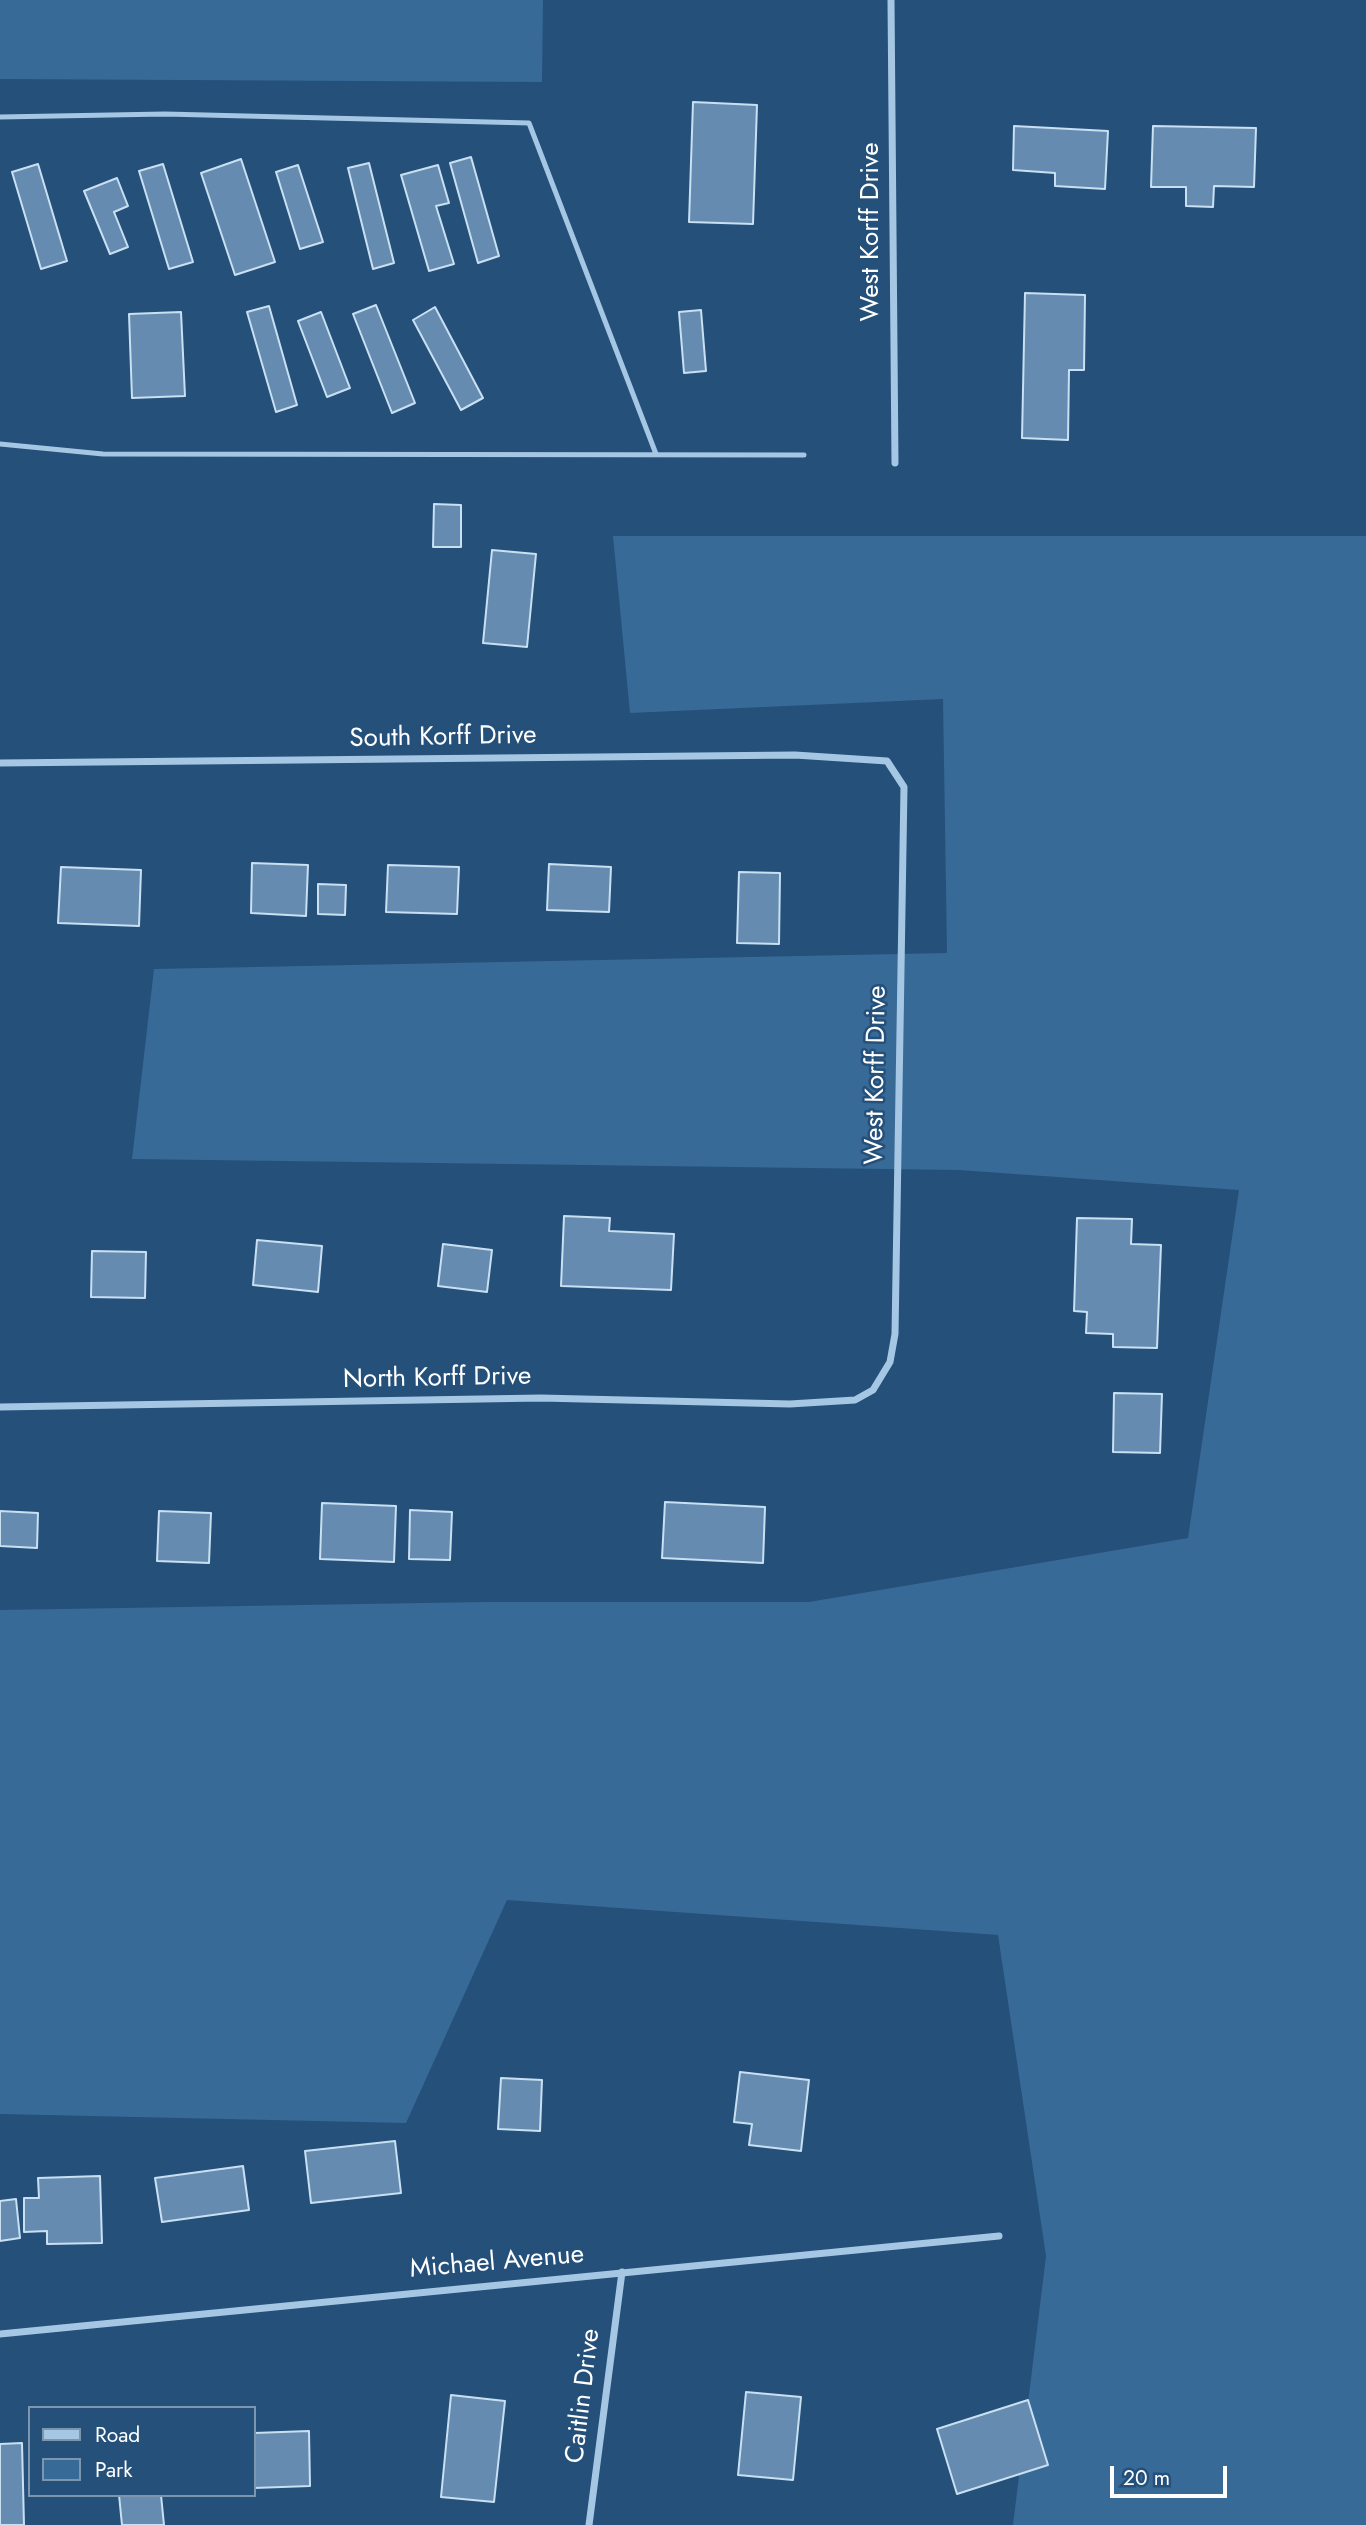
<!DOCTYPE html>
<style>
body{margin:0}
#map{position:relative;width:1366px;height:2525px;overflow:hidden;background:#24507a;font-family:Jost,sans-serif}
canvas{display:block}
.legend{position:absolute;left:28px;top:2406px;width:228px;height:91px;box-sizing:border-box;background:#24507a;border:2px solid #7c96af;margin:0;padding:9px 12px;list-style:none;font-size:21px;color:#fff}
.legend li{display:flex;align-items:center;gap:14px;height:35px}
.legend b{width:35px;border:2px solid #7c96af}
.scale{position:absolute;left:1110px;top:2466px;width:117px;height:32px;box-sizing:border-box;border:4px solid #fff;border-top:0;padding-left:9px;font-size:21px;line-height:24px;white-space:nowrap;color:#fff;-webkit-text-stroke:5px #24507a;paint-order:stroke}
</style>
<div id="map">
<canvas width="1366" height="2525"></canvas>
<ul class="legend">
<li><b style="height:9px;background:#a6c7e4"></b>Road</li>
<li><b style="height:19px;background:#376a97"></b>Park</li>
</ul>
<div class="scale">20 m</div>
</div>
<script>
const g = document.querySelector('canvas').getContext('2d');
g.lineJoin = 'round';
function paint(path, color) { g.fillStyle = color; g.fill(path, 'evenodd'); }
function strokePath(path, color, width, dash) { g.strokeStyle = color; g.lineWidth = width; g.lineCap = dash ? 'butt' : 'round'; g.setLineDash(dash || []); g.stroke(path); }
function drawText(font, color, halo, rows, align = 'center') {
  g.font = font + ' Jost,sans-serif'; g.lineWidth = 5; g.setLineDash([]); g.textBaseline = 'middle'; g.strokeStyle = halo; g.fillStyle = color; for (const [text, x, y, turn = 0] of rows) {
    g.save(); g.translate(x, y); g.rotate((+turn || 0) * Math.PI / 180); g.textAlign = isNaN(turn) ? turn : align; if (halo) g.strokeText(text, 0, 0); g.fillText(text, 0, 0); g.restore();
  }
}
const green = new Path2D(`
 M0,0H543L542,82L0,79Z
 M613,536H1366V2525H1013L1046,2256L998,1935L507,1900L406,2123L0,2114V1610L484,1602H809L1188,1538L1239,1190L959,1170L132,1159L154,969L947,953L943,699L630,713Z`);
const building = new Path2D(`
 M693,102L757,105L753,224L689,222Z
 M1014,126L1108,131L1105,189L1055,186V173L1013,170Z
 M1153,126L1256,128L1254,187L1214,186L1213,207L1186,206V187H1151Z
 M471,157L499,256L478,263L450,163Z
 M241,159L275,262L235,275L201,173Z
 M369,163L394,263L373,269L348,168Z
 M38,164L67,261L41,269L12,172Z
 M163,164L193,262L169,269L139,171Z
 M298,165L323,242L300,249L276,172Z
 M438,165L449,203L436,206L454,264L429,271L401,175Z
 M117,178L128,206L114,212L128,247L110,254L84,191Z
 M1025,293L1085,295L1084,370H1069L1068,440L1022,438Z
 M376,305L415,403L392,413L353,314Z
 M269,306L297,405L276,412L247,312Z
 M435,307L483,398L461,410L413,320Z
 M701,310L706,371L684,373L679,312Z
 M181,312L185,396L132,398L129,314Z
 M321,312L350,388L327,397L298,321Z
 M434,504L461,505V547H433Z
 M492,550L536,554L527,647L483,643Z
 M252,863L308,865L306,916L251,913Z
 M549,864L611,867L609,912L547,910Z
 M388,865L459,867L457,914L386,912Z
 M61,867L141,870L139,926L58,923Z
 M739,872L780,873L779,944L737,943Z
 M318,884L346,885L345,915L318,914Z
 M564,1216L610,1218L609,1231L674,1234L671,1290L561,1286Z
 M1077,1218L1132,1219L1131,1244L1161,1245L1157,1348L1113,1347V1334L1086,1333L1087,1312L1074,1311Z
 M257,1240L322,1246L318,1292L253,1285Z
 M443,1244L492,1250L487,1292L438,1286Z
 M92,1251L146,1252L145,1298L91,1297Z
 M1114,1393L1162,1394L1160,1453L1113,1452Z
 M665,1502L765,1507L763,1563L662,1558Z
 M322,1503L396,1506L394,1562L320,1559Z
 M410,1510L452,1512L450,1560L409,1559Z
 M0,1511L38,1513L37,1548L0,1546Z
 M159,1511L211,1513L209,1563L157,1561Z
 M740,2072L809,2080L801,2151L749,2145L752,2124L734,2122Z
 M501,2078L542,2080L540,2131L498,2129Z
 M395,2141L401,2193L311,2203L305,2151Z
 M243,2166L249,2210L162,2222L155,2178Z
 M100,2176L102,2243L47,2244V2231L24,2232V2198H39L38,2178Z
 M16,2199L20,2238L0,2241V2201Z
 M746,2392L801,2397L793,2480L738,2475Z
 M451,2395L505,2401L494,2502L441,2497Z
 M1028,2400L1048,2465L957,2494L937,2429Z
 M309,2431L310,2486L254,2488V2433Z
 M22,2443L24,2525H0V2444Z
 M119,2495H161L164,2525H122Z`);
const lane = new Path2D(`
 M0,117L165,114L529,123L656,454
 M0,444L103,454L804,455`);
const street = new Path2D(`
 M891,0L895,463
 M0,763L795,755L887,761L904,787L895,1334L890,1362L873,1390L855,1400L790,1404L541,1398L0,1407
 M0,2334L999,2236
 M589,2525L622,2272`);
const streetNames = [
 ["West Korff Drive",872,232,-90],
 ["South Korff Drive",443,738,-1],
 ["West Korff Drive",877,1075,-89],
 ["North Korff Drive",437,1379,-1],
 ["Michael Avenue",497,2263,-5],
 ["Caitlin Drive",584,2396,-83]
];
paint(green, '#376a97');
paint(building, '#658cb0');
strokePath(building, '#c9e0f3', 2);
strokePath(lane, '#a6c7e4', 5);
strokePath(street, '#a6c7e4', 7);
drawText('26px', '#fff', '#24507a', streetNames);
</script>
